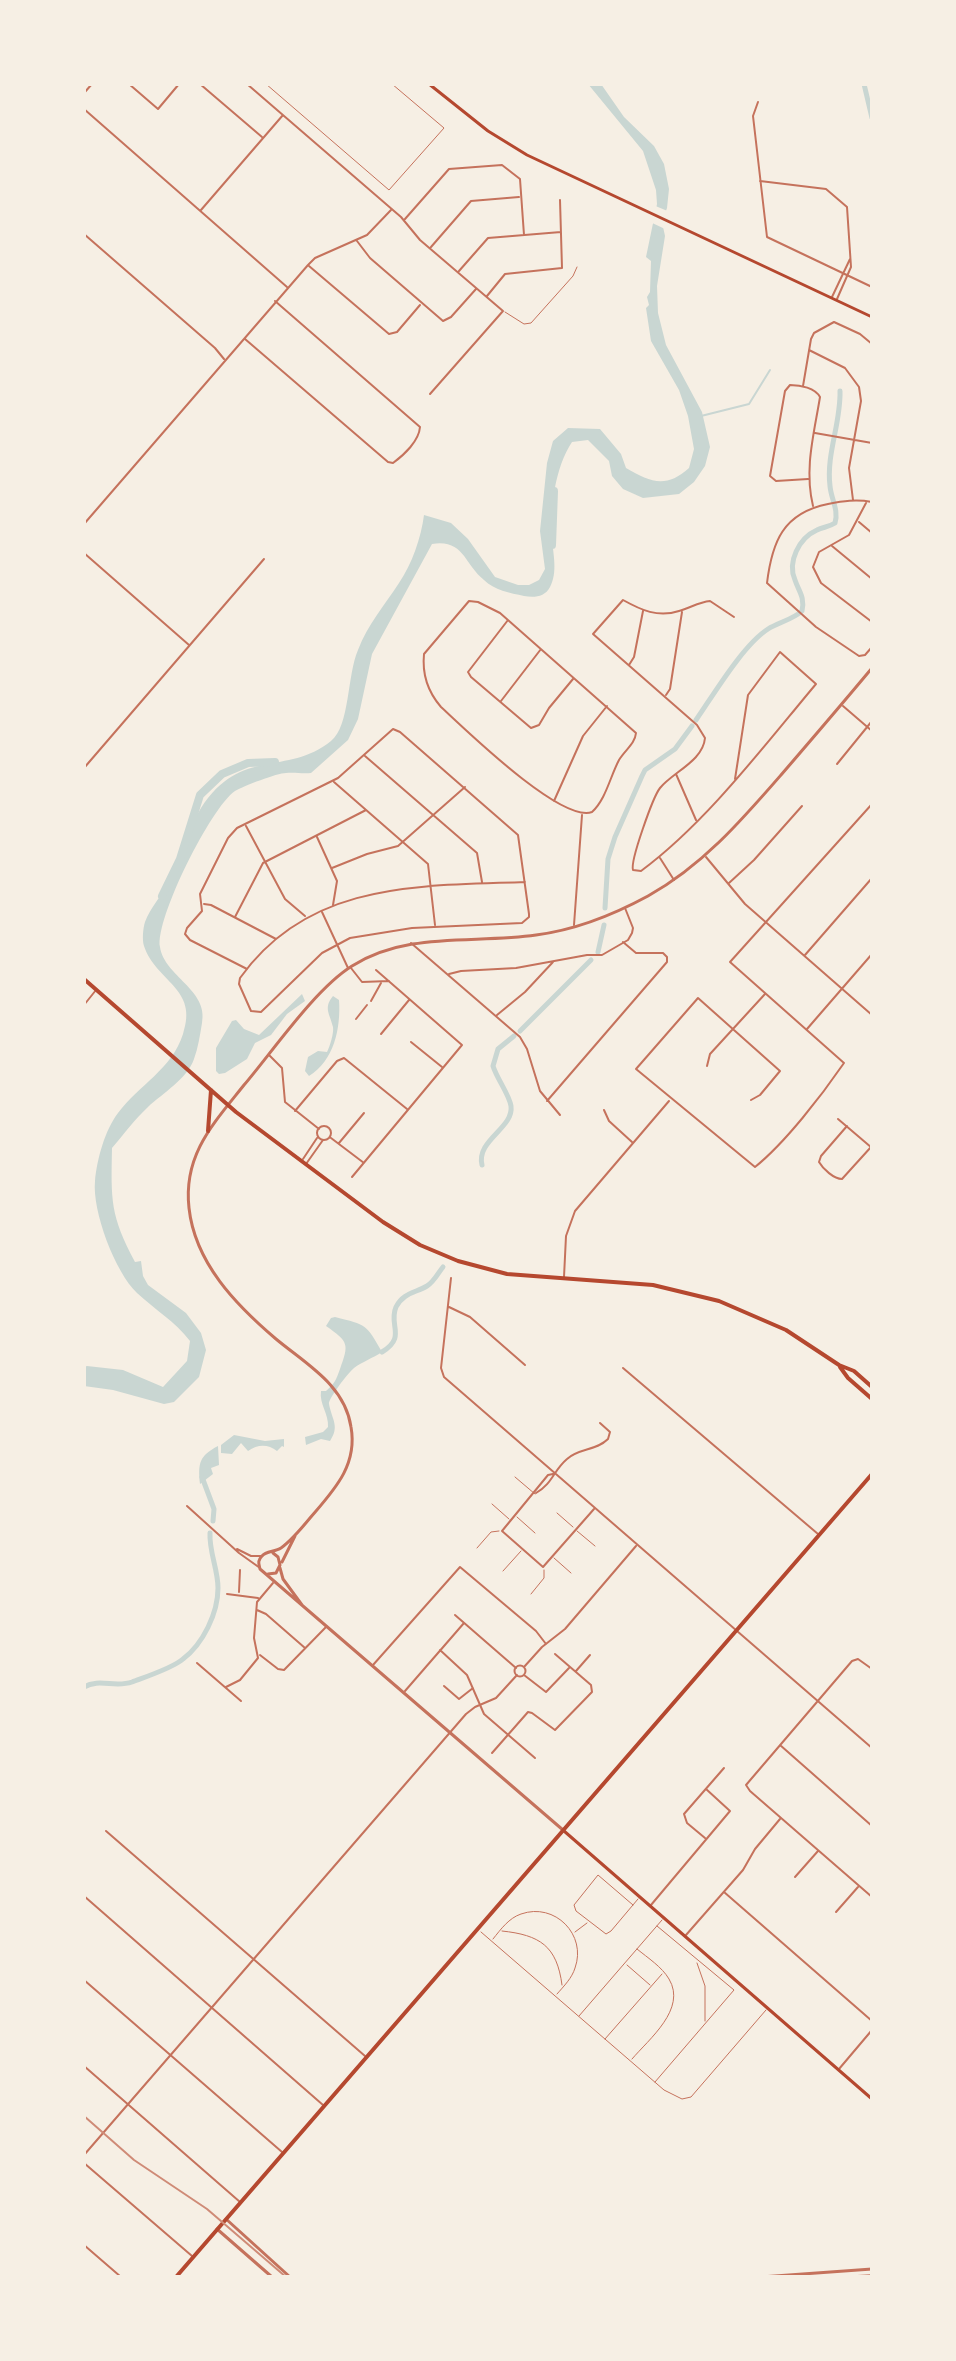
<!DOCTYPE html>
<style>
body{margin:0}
#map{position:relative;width:956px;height:2361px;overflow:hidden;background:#f6efe4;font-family:"Crimson Pro",serif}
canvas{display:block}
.frame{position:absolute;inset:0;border:86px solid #f6efe4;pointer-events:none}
</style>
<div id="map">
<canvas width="956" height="2361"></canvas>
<div class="frame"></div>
</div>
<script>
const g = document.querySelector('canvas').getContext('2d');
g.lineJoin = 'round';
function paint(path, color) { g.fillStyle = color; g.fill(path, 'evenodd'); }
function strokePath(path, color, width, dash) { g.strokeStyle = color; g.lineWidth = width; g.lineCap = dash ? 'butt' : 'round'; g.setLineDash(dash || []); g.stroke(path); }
const water = new Path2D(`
 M588,84H601L624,117L654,146L664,164L669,189L667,208L662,222L665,236L657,286L658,313L666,345L702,412L710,447L705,466L694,482L679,494L643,498L623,489L612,476L609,461L588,440L572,442C555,468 550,507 552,538C553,554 558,572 550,587C545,597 534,598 524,596C510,593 494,590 484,580C464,564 464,539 432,544L372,654L358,719L348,740L311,773C302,774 295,772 286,773C277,773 244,786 235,791C211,807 155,919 160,947C164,976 209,990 202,1023C200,1035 198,1048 194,1059C187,1079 163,1093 148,1107C135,1119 124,1134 112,1148C111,1200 110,1215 135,1262L141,1261L143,1276L148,1285L186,1313L201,1333L206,1350L199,1377L174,1402L164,1404L113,1390L84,1386V1367L87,1366L123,1370L163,1387L187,1361L190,1341C175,1321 155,1310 137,1293C115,1272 92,1211 95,1181C97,1159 105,1130 118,1113C139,1085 172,1069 183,1034C199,988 156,982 144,946C142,940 143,928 145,922C150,908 163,894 170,880C182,857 187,830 201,808C241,746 286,777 331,741C350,726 347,675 358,650C368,624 384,606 399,583C412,564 421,538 424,515L451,523L468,539L495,577L518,585H529L539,580L545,569L540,531L547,463L553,441L568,428L600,429L621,454L626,468C650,482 666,489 689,468L694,449L688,416L679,390L651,341L646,308L649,305L647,297L650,292L651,261L646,257L657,204L656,190L643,151Z
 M302,994L305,1001L287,1014L271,1035L255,1043L247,1059L225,1073L219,1074L216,1071V1048L232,1021L236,1020L244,1029L259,1035Z
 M333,996L339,1000C341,1028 334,1061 309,1076L305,1071L308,1057L318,1051L327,1052C330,1046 334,1033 333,1027C330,1014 323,1008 333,996Z
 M335,1317C367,1325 366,1324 382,1352C373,1358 362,1362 354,1368C348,1373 328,1399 329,1404C332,1420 340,1426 330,1441L321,1439L306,1445L305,1437L323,1432L328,1427C329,1414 319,1404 321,1391H326C335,1383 336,1380 340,1369C349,1344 349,1342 326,1326L331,1318Z
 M234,1435L265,1441L284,1439V1447L282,1446L277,1451C268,1444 258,1444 248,1451L241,1443L232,1454L221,1453V1445Z
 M218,1446L219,1465L211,1468L213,1474L200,1484C198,1463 199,1456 218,1446Z`);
const pier = new Path2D(`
 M653,205L670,212L665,229L648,221Z`);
const stream = new Path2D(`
 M701,416L749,404L770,370`);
const canal = new Path2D(`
 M864,84L872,118
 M696,720C714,694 743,645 768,629C779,622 792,620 802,611C805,597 799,592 795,580C787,562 799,538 817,530C823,527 829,527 835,523C839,510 831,499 830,486C826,454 841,423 840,391
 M605,908L608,859L615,837L642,776L645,770L675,749L692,726
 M598,952L604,925
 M520,1031L591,960
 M482,1165C476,1140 514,1128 511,1106C509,1094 497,1079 493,1066L498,1049L514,1036
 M382,1352C407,1337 388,1325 396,1307C403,1293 415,1293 427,1286C434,1282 438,1273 443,1267
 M202,1477L214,1509L213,1521
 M84,1687C99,1678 115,1688 132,1682C145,1677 173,1668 183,1659C203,1644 218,1613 218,1588C218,1569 209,1552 210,1533`);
const river = new Path2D(`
 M552,545L554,491
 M162,896L180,859L200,795L222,774L248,763L275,762`);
const service = new Path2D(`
 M266,84L389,190L444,128L392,84
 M505,312L524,324L531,323L573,276L577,267
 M515,1477L535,1494
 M492,1504L509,1519
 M557,1513L573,1527
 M517,1517L535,1533
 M577,1531L595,1546
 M477,1548L491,1532L499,1531
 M554,1558L571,1573
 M503,1571L521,1551
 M531,1594L544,1578V1570
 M633,1905L598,1875L574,1905L576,1911L606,1934L611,1931L638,1899
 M502,1931C540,1935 557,1946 562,1985
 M481,1932L664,2090L682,2099L691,2097L766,2010
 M575,1932L587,1923
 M493,1939C501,1929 509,1918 521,1914C555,1902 587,1935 575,1968C572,1978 564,1986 557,1994
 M697,1963L705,1986V2021
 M627,1965L650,1985
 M579,2016L662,1920
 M605,2039L662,1974
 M632,2059C649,2039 687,2009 669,1979C662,1967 648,1958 637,1949
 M655,2082L734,1990L657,1926`);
const minor = new Path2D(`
 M129,84L158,109L179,84
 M200,84L262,137
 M247,84L401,217L420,240L503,311L430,394
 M84,93L92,84
 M758,102L753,116L767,237L872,287
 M84,109L287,287
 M760,181L826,189L847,207L851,267L837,299
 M201,210L283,115
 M405,219L449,169L502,165L520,179L524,235
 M84,234L215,348L224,359
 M357,241L370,258L443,321L451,317L476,289
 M431,247L471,201L519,197
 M309,266L389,334L397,332L420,305
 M459,271L488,238L561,232
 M487,296L505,274L562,268L560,200
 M832,297L850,259
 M245,339L388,462L393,463C404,455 419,441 420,427L275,301
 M809,350L845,368L859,387L861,401L849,468L853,500
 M803,386L811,339L814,333L834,322L860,334L872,344
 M815,433L872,443
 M808,479L776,481L770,476L785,391L790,385C801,385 815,388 820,397C814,434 804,469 813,506
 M872,502C856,499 843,501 828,504C783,513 772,542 767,583L816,627L859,656L865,655L872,647
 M866,503L849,535L819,552L813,567L821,583L872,622
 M859,522L872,533
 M84,524L308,265L315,258L367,235L391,210
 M832,546L872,579
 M84,553L189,645
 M469,601L478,602L500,613L636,733C635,744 625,750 619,760C610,777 606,799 592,812C561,823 466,730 441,707C428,692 422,674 424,654Z
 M734,617L710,601C699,602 690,608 679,611C658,618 641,610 623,600L593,634L697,725L705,738C703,761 673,772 660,788C653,797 630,861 633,870L641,871C706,823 764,746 816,684L780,652L748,695L735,779
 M508,620L468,672L471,677L531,728L539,725L549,708L573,679
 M629,665L634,657L643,611
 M666,695L670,689L682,612
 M501,701L541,649
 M843,706L872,731
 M365,756L477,853L482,882
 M837,764L872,721
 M84,768L264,559
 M676,774L696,820
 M334,782L428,864L435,925
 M554,801L583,736L607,706
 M246,826L285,899L305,916
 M317,837L337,881L333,905
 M706,857L745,904L872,1015
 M660,858L674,880
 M332,868L367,854L398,846L465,787
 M729,883L754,860L802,806
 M204,904L211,905L276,939
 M322,912L348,968
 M235,917L263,863L366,810
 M574,925L582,815
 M411,943L520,1037L527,1049L540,1091L560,1115
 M805,955L872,878
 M351,968L362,982L389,981
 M247,969L190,940L185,934L187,928L202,911L200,894L228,838L237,828L338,778L393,729L400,732L518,835L529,914V917L522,923L412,928L350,938L322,953L261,1012L251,1011L239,984L240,978C309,881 419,886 525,882
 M449,974L461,971L516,968L587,955H602L628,940L632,933L633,928L625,908
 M371,1001L381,983
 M84,1005L96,990
 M497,1015L525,992L553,962
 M356,1019L367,1005
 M807,1029L872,954
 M381,1034L409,1000
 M411,1042L442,1067
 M269,1055L282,1068L285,1102L319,1129
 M707,1066L710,1054L765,994
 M751,1100L760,1095L780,1071L698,998L636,1069L755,1167C785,1143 822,1095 844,1063L730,962L872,804
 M547,1101L667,962V957L663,953H636L623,942
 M604,1110L609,1121L632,1142
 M295,1111L337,1061L344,1058L407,1109
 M838,1119L872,1148
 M847,1126L821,1156L819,1162C823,1169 834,1179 842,1179L871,1147
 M317 1133a7 7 0 1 1 14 0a7 7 0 1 1-14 0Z
 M331,1138L364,1163
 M339,1143L364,1113
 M303,1159L317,1138
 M306,1164L323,1140
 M352,1177L462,1045L376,970
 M564,1277L566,1236L575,1211L669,1101
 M451,1278L441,1368L444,1377L872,1748
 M449,1307L470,1317L525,1365
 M623,1368L818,1534
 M553,1474L548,1475L502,1531L543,1567L594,1509
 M536,1493C553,1483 553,1471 567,1459C579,1448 596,1451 608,1439L610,1432L600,1423
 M187,1506L239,1553L260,1568
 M237,1549L251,1556H261
 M239,1592L240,1570
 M227,1594L258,1598
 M257,1610L266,1614L305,1648
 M455,1615L516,1668
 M440,1650L467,1675L484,1714L535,1758
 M260,1655L278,1669L284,1670L326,1627
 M197,1663L241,1701
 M373,1665L460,1567L536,1631L546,1644
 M514.5 1671a5.5 5.5 0 1 1 11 0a5.5 5.5 0 1 1-11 0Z
 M524,1667L542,1647L565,1629L636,1546
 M872,1669L858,1659L852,1661L746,1785L750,1791L872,1897
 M576,1671L590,1655
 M524,1675L546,1692L569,1668
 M444,1686L459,1699L473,1688
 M226,1687L240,1680L258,1658L254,1638L257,1602L273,1583
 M405,1691L464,1623
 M780,1745L872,1826
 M492,1753L528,1712L532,1713L555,1730L592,1692L591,1685L555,1654
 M106,1831L365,2056
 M705,1838L687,1823L684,1814L724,1768
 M795,1877L818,1851
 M724,1892L872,2021
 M84,1896L323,2105
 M651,1905L730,1811L706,1789
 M836,1912L858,1887
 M686,1935L743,1870L755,1849L780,1819
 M84,1980L282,2152
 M84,2066L240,2202
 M839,2069L872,2030
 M84,2155L466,1714L475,1707L496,1698L517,1675
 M84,2163L192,2256
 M84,2245L121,2277`);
const tertiary = new Path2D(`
 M282,1562L295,1536
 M280,1568L283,1579L302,1605
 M268,1574L276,1573L280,1565L278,1557L273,1553
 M563,1830L260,1569C259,1564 257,1561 262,1556C266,1551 275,1552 281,1548C292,1540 301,1529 310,1518C333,1491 358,1466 351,1427C345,1385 306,1364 276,1339C236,1305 195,1263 189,1208C183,1155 213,1124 244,1085C273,1051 315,989 352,966C408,931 473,944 536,935C575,930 613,915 648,896C702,866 741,821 781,775C812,739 842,704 872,668
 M226,2219L290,2277
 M217,2229L272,2277
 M761,2277L872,2269`);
const secondary = new Path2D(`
 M429,84L488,131L527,155L872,317
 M564,1831L872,2099`);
const primary = new Path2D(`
 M84,979L236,1112L383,1222L420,1245L458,1261L507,1274L653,1285L719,1301L786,1330L839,1365L854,1371L872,1387
 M208,1131L211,1090
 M840,1367L848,1378L872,1399
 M176,2277L872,1474`);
const tram = new Path2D(`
 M84,2116L134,2160L207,2209L286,2277
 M843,2277L872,2275`);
paint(water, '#c9d6d2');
paint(pier, '#f6efe4');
strokePath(stream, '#c9d6d2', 2);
strokePath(canal, '#c9d6d2', 5);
strokePath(river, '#c9d6d2', 8);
strokePath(service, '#c5725c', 1);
strokePath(minor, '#c5725c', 2);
strokePath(tertiary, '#c5725c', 3);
strokePath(secondary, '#b5482f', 3);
strokePath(primary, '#b5482f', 4);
strokePath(tram, '#cf8b77', 2);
</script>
